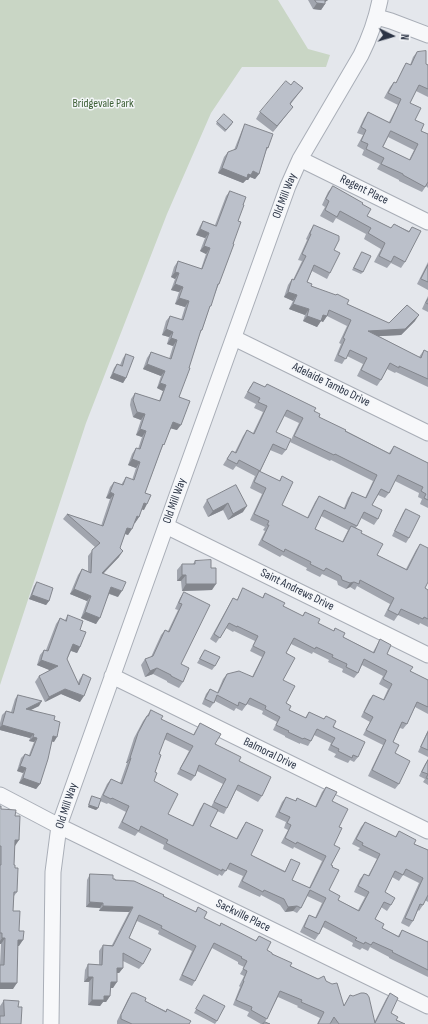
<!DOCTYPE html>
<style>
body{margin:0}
#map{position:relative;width:428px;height:1024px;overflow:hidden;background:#e4e7ec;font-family:"Sofia Sans Condensed",sans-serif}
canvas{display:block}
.north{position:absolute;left:372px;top:16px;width:40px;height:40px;-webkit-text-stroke:3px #f4f6f9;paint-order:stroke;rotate:95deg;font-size:11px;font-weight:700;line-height:16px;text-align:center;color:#2b3445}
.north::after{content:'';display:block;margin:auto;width:14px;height:18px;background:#2b3445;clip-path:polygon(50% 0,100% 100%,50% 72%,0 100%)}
</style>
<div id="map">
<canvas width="428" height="1024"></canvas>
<div class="north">N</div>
</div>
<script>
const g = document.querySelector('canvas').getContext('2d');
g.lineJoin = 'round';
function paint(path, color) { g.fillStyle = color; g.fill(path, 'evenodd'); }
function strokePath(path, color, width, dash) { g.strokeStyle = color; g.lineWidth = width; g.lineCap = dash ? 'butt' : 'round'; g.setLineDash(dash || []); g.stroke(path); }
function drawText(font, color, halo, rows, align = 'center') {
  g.font = font + ' "Sofia Sans Condensed",sans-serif'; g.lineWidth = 3; g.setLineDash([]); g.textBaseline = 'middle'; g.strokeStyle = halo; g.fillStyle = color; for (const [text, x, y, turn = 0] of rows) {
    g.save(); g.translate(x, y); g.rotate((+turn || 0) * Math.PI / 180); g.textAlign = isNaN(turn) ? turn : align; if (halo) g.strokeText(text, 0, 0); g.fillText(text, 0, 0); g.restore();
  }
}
const green = new Path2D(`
 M0,0H278L308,49L330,55L326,67H242L211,113L167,214L86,423L0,685Z`);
const minor = new Path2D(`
 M377,17L391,21L428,35
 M300,159L428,222
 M234,338L428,433
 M166,526L428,655
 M112,676L428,831
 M0,795L59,826L428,1006
 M51,1024L53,872L59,826L166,526L288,186L300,159L361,55C370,37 376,20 380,0`);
const wall = new Path2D(`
 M308,0H328L325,2V4L321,10L313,9Z
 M417,52L426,64L428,65V97L416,91L410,103L415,120L421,131L428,134V188L426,186L422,192L399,181V180L377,169L380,164L362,155L364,150L357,146L363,135L357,133L364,118L368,112L389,122L398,105L384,98L390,87L394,82L396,83L403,68L406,63L410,65L413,57ZM388,137L414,150L409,160L383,147Z
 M291,85L303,88L290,105L288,113L273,132L256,119L260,112Z
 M217,122L232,124L225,132L216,124Z
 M245,124L268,148L266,151L259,174L255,179L250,177L248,180H246L243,183L218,173L224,157L228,152L234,150L242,130Z
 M333,186L362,204L367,216L391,228L394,224L409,231L412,227L405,262L401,268L391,263L387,268L374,262L381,249L364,239L366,234L336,218L333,223L320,216L325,207L322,205L328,192Z
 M230,191L243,205L238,221L233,244L219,284L218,286L209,309L202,330L200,333L179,397L177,430L171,428L161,450L145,493L144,510L142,509L139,517L135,523V522L128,535L125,534L120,548L119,557L103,574L118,597L109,594L96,624L81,618L87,601L70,594L78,575L82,569L88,571V556L95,547L63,519L67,514L101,526L110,499L106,498L110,487L114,482L121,485L126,477L132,480L136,468L128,465L132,454L136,448L138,449L142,437L136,435L141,420L133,417L130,405L131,399L135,393L159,401L163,391L157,388L161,376L143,369L147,358L151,352L169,359L173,346L167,344L169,337L162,335L166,321L170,316L181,320L185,307L175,304L179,292L171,290L175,279L171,277L174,267L178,261L201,269L206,254L200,251L205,238L196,235L200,226L203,221L215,225L226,196Z
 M314,225L334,250L330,273L327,279L312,271L307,282L311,286L347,304L389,323L415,321L401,335L378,336L419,357L424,350L428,352V387L396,372L395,373L387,369L381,380L377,386L357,376L363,364L347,356L342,364L334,361L341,344L339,343L347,326L327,316L323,322L321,321L317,327L303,321L305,315L289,309L293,301L284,297L288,285L292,279L293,280L302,261L298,260L307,240L306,239L310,231Z
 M362,252L363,272L361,274L352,270Z
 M428,262V290L417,284Z
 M428,296V312L422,309Z
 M126,354V378L123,383L110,378L114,368L117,364L120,365L123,358Z
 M254,382L265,387L267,384L314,411L319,417L389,453L394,446L428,463V508L420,504L422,499L418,497L419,493L395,481L389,493L385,498L378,495L372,505L378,519L374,525L361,518L356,528L361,533L377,555L406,569L416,550L420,544L425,588L428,590V627L420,623L419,625L398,615L394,621L384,616L390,604L357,586L355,590L350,587L346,589L338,585L337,581L322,574L320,577L306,570L307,568L282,555L280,557L258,545L265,531L263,530L265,527L250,520L262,494L250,488L255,476L236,466L233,470L223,465L228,457L232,451L235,452L243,436L247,430L253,433L263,412L254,408L256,404L244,398L250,387ZM284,416L299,423L290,442L330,461L331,460L373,481L365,498L352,492L348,498L344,508L319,496L315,502L307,518L282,505V476L279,481L260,472L270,450L282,455L286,450L276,432ZM321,516L348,530L342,542L315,529Z
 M236,485L243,512L228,520L223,510L208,517L203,507L207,500Z
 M406,509L409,538L406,543L392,536L403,513Z
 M195,561L212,590L182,591L181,581H177V570L182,564H193Z
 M37,582L49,601L46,605L29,599L34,586Z
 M243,588L262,598L265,593L283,606L302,616L305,612L318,623L333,631L335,628L343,637L373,652L377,645L380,639L387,654L410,671L428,680V714L415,707L407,724L403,729L400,728L393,742L399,784L395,789L368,776L383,745L363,735L370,722L361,717L369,700L373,695L383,700L388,689L379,684L383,676L362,665L358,673L354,678L342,672L343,669L328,662L329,660L313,652L312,654L291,644L286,653L283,680L286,703L289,710L305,718L309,712L324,719L326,716L358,757L354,762L350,760L348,763L334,757L336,754L328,750L331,743L314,735L311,741L308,746L300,743V744L285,737V736L273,730L277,722L262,714L263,711L247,704L242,711L236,708L234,711L215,701L210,708L202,704L206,694L210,689L217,693L223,679L227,674L252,677L262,657L250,651L255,641L234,631L233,632L226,628L216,643L210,639L230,603L233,598L237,600Z
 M184,592L181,664L183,682L179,688L167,682V681L153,674L145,677L141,665L145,659L151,657L161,635L165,630L168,631L178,610L175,609L180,598Z
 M68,615L80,630V647L77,653L71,651L67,659L78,683L79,680L83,674L80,702L61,694L45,702L35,682L39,676L50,670L37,665L40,655L44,650H46L56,624L60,618L65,620Z
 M205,650L215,666L212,670L197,663Z
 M18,695L39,706L30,710L54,720V742L52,741L40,784L36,789L19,783L23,773L17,771L21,758L25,754L29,755L34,742L29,741L30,738L0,730V723L2,715L6,711L11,712L15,699Z
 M151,710L161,719L193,735L200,723L215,744L239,761L262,796L258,802L236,790L224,814L217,811L210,826L236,839L242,828L246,822L251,855L285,871L291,859L292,880L309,888L322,861L294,847L293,849L281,843L288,830L284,828L286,822L275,817L282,802L286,797L295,801L297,798L315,807L322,792L326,787L332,801L339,827L334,845L329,890L338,900L358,910L365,897L354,892L360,879L364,874L368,876L377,859L358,850L360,848L352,844L361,827L365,822L395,837L399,831L414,844L428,850V902L425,900L423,905L419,911L418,910L413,921L409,927L401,923L419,883L403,875L399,881L392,877L385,892L391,905L387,911L381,907L375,919L382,928L398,936L402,930L427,942L428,940V977L389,958V957L370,947L368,951L362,948L360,950L352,946L353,943L323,927L319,934L315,940L300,932L306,920L309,915L315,918L322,903L307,896L301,908L297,913L293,911L285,912L280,905L261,895L260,897L238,887L243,876L227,869L222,876L219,874L218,876L163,849L164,845L138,832L135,836L118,828L126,812L108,803L107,804L100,801L98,808L96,810L88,807L91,798L92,796L100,799L107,784L111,779L120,783L127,763H126L134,738L143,721ZM164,739L189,751L177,774L191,781L195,776L197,771L223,784L211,807L204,803L200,809L192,826L168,814L154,781L155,772L159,754Z
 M428,730V757L418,752Z
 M428,760V785L423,782L425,779L419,776L425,764Z
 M0,806L1,809L15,846L14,865L15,868L17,892L14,896L13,911L19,931V946H18L13,989L0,965L1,944H0Z
 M90,874L113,879L163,896L195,912L198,907L204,918L219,926L221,923L255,941L259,936L267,950L290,966L318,979L326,981L344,1005L350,995L375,1021L386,999L390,993L391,1013L396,1020L405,1024H331V1023L330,1024H317L320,1018L297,1007L298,1006L278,997L265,1022L270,1024H261L247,1016L249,1012L233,1005L240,987L239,986L244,976L240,974L244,967L238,964V962L212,948L195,981L192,986L179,980L192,951L158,934L159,931L137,921L129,938L143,964L139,969L123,961V968L119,973H117L113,988H110V996L106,1002H103L100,1006L88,1005L89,982H84L85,970L88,964L99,965V951L103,945H112L129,912L99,911L100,908L86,907L87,880Z
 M132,993L145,1001L166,1011L167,1009L189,1024H117V1021L128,999Z
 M204,995L217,1021L215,1024L194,1013Z
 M4,1000L18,1007L0,1024V1006Z`);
const shadedWall = new Path2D(`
 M324,0H328L322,4H325L321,10L313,9L317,3Z
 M293,107L288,113L273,132L277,126Z
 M222,168L248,174L253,171L259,174L255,179L250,177L248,180H246L243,183L218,173Z
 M200,229L209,233L205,238L196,235Z
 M204,246L210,248L206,254L200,251Z
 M175,272L179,273L175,279L171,277Z
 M175,284L183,287L179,292L171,290Z
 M288,292L297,295L293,301L284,297Z
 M179,298L189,301L185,307L175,304Z
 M293,304L309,309L305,315L289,309Z
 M323,315L327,316L323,322L321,321L317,327L303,321L307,316Z
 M419,315L415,321L401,335L364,337L368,331Z
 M166,329L173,332L169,337L162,335Z
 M171,338L177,340L173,346L167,344Z
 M147,364L165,371L161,376L143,369Z
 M113,373L126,378L123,383L110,378Z
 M160,383L166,385L163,391L157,388Z
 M137,412L145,414L141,420L133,417Z
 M173,422L181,425L177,430L169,428Z
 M140,429L146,431L142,437L136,435Z
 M132,459L140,462L136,468L128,465Z
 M110,492L114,494L110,499L106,498Z
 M144,503L147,504L144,510L140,509Z
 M228,503L223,510L208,517L213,511Z
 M247,506L243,512L228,520L233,514Z
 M137,516L139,517L135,523L133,522Z
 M127,528L132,529L128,535L123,533Z
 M123,551L119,557L98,579L102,573Z
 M182,575H186L181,581H177Z
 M354,582L350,587L346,589L350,583Z
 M186,584H216L212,590L182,591Z
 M111,587L122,591L118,597L108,593Z
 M74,589L91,596L87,601L70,594Z
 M32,595L49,601L46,605L29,599Z
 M85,612L100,618L96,624L81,618Z
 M73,644L80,647L77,653L69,650Z
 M41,660L58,666L54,672L37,665Z
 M157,668L153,674L145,677L150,671Z
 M65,689L84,696L80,702L61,694L45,702L49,697Z
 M42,701L39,706L23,714L26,709Z
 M2,725L34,734L30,738L0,730V727Z
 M53,736L57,737L54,742L50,741Z
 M33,737L37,738L34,742L29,741Z
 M130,758H131L127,763H126Z
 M20,766L26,768L23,773L17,771Z
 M23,778L40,784L36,789L19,783Z
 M89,805L98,808L96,810L88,807Z
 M15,840H19L15,846Z
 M90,902L103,903L100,908L86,907Z
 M103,906L133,907L129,912L99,911Z
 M297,906L293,911L285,912L288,907Z
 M2,938H5L1,944H0V941Z
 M18,940H23L19,946H14Z
 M117,968H123L119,973H114Z
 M88,977H93L89,982H84Z
 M111,982H117L113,988H107Z
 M0,983H17L13,989H0Z
 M104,996H110L106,1002H103L100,1006L88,1005L92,1000Z`);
const building = new Path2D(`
 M315,0H325V4L317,3Z
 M426,51V64L428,65V89L419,85L410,103L421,108L415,120L424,124L421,131L428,134V182L425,187L403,175V174L381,164L384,158L366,149L368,144L361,141L366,130L361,127L368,112L390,123L401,99L388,93L394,82L396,83L406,63L411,65L417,52ZM391,131L418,144L410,160L383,147Z
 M286,81L291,85L294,81L303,88L291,102L290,104L293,107L277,126L260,112Z
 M224,114L233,122L226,130L217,122Z
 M245,124L273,134L268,148L267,147L259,174L253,171L251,175L248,174L247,178L222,168L228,152L236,149Z
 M333,186L363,203L362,204L371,209L367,216L391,228L394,224L409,232L412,227L421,231L405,262L394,256L391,262L379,256L385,243L368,233L371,228L340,211L337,217L325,210L329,201L326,199Z
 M230,191L246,197L243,205H244L238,221L241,222L233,244H234L219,284H218L211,306H210L202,330H201L189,368H190L179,397L190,401L181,425L173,422L164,445L163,444L145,493L151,495L147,504L144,503L139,517L137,516L132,529L127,528L120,548L123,551L102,573L126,582L122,591L111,587L100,618L85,612L91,596L74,589L82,569L91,573L92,550L100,543L67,514L103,526L114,494L110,492L114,482L123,485L126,477L134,480L140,462L132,459L136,448L140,449L146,431L140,429L145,414L137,412L133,400L135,393L160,401L166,385L160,383L165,371L147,364L151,352L171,359L177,340L171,338L173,332L166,329L170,316L183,320L189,301L179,298L183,287L175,284L179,273L175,272L178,261L202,269L210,248L204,246L209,233L200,229L203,221L216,226Z
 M314,225L339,236V240L334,250L340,253L330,273L314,265L307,282L312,284L311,286L336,295L337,294L349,300L347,304L389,323L407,305L419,315L405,329L368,331L421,358L424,350L428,352V379L399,366V368L390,363L381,380L361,370L367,358L350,350L346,359L338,355L345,339L343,338L351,320L329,310L327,316L323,315L321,321L307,316L309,309L293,304L297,295L288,292L292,279L294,280L306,256L302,254L311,234H310Z
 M362,252L371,256L363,272L354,268Z
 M428,265V282L421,279Z
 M428,299V304L426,303Z
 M126,354L134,357L126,378L113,373L117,364L122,366Z
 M254,382L265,387L267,384L316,408L314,411L320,414L319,417L346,430L345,431L390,454L394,446L428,463V500L424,498L426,494L421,491L423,487L398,475L389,493L381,489L372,505L382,510L378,519L364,512L357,526L324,510L315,529L343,542L351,526L362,531L361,533L383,544L377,555L407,570L420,544L428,548V582L425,588L428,590V619L424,617L423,619L401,609L398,615L388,610L394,598L360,580L359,584L354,582L350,583L342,580L341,576L326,568L324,571L310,564L311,562L285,549L284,552L262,540L269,525H267L269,521L254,514L266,488L254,482L259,471L280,481L282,476L293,482L282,505L308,518L319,496L345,509L352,492L366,498L377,475L335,454L334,455L294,436L303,418L287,410L276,432L291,439L286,450L273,444L260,471L239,460L237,464L227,459L232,451L236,453L247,430L254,434L267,406L258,402L260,398L248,392Z
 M236,485L247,506L233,514L228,503L213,511L207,500Z
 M406,509L420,516L409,538L395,531Z
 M211,560V568H216V584H186V575H182V564H195V561Z
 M37,582L53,588L49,601L32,595Z
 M243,588L263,598L265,593L285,603L283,606L303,616L305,612L320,619L318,623L334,631L335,628L345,633L343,637L374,653L380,639L391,645L387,654L413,667L410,671L428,680V707L417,702L407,724L402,722L393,742L399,745L395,753L410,761L399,784L372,770L386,740L366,730L373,717L364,712L373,695L384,700L392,684L383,679L387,671L364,659L358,673L346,667L347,664L332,657L333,655L316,647L315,649L294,638L286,653L295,658L283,680L295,686L286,703L291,706L289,710L306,718L309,712L324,719L326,716L336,721L333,727L365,742L358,757L353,755L352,758L338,751L339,749L331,745L335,738L317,729L311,741L304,738L303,739L288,732L289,731L276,725L280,717L265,709L266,706L250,698L246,705L239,702L238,706L217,695L214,703L205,699L210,689L218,693L227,674L239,671L253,677L265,652L253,646L258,636L237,626V627L229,623L220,638L214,634L233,598L237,600Z
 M184,592L210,605L181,664L189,668L183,682L171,676V675L157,668L150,671L145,659L153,656L165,630L169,632L182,604L179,603Z
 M68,615L83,621L80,630L86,632L80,647L73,644L67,659L79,685L83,674L91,678L84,696L65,689L49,697L39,676L58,666L41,660L44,650L48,651L60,618L66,621Z
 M205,650L220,657L215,666L200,659Z
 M18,695L42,701L26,709L55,716L54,720L60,722L57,737L53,736L48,759L40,784L23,778L26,768L20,766L25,754L30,756L37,738L33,737L34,734L2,725L6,711L13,713Z
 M151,710L163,716L161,719L194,735L200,723L221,734L215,744L241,757L239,761L271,777L262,796L238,785L227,808L214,802L226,779L199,765L195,776L180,769L193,746L167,733L159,754L161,755L155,772L157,773L154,781L178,794L168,814L193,826L204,803L218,810L210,826L237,839L246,822L263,830L251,855L285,872L291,859L300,863L292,880L310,888L326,856L297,842L296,844L285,838L291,825L287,823L290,817L279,812L286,797L296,801L297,798L316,807L326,787L337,792L332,801L348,809L339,827L342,828L334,845L340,848L331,865L333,866L332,867L339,870L329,890L340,896L338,900L359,911L369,892L358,886L364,874L369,876L380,854L362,845L363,843L356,839L365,822L396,837L399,831L416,840L414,844L428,850V895L423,905L420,904L413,921L405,918L423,878L406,869L403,875L395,871L385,892L395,898L391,905L384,902L375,919L384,924L382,928L399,937L402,930L428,942V970L392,952L393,951L373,942L371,945L365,942L364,944L355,940L357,938L325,921L319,934L304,927L309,915L316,918L326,898L310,890L301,908L297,906L288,907L284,899L264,890L263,892L242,881L247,871L230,863L226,871L222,869V871L166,843L168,840L141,826L139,831L122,822L129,806L112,798L111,799L103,795L111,779L122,784L131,758H130L138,733L147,716H148Z
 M428,732V750L421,747Z
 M428,760V779L426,778L428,774L422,772Z
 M92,796L101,799L98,808L89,805Z
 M0,806H1V809L16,810L15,816H20L19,840H15L14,865H15V868H18L17,892H14L13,911H20L19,931H24L23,940H18L17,983H0V965H4L5,938H2V933H0V865H1V846H0Z
 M90,874L113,875V879H115V880L134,881L164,895L163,896L196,912L198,907L207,912L204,918L220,926L221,923L256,941L259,936L271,942L267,950L272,953V954L292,963L290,966L318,979L324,976L326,981L332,984L337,983L344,1006L350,995L353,996L361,993H364L367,994L369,997L375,1023L390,993L398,998L391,1013L398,1017L396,1020L405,1024H339L334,1017L330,1024H318L324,1012L301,1002L302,1000L280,991L267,1019L251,1010L252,1007L236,1000L244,981H243L247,971L243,969L247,961L241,958L242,957L214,943L195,981L182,975L196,946L161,928L162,926L139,915L129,938L151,949L143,964L123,953V968H117V982H111L110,996H104V1000H92L93,977H88V964L102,965L103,945L113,946L133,907L103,906V903L90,902Z
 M132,993H135L146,998L145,1001L166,1012L167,1009L191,1021L189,1024H132L121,1019V1015Z
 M204,995L225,1006L217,1021L196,1009Z
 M4,1000L19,1001L18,1007H22L21,1024H0V1016H4Z
 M265,1022L270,1024H263Z`);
const parkNames = [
 ["Bridgevale Park",103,104]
];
const streetNames = [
 ["Regent Place",364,190,26],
 ["Old Mill Way",285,196,-69],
 ["Adelaide Tambo Drive",331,385,26],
 ["Old Mill Way",175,501,-70],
 ["Saint Andrews Drive",297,590,26],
 ["Balmoral Drive",270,754,26],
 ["Old Mill Way",67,806,-72],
 ["Sackville Place",243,916,26]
];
paint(green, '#c9d6c5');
strokePath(minor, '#a9aeb7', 17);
strokePath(minor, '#f7f8fa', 15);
paint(wall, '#a1a5ae');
paint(shadedWall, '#83868d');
paint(building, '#bbc0ca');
strokePath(building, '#83868d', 1);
drawText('12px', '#3f6138', '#f4f6f9', parkNames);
drawText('12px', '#2b3445', '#f4f6f9', streetNames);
</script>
